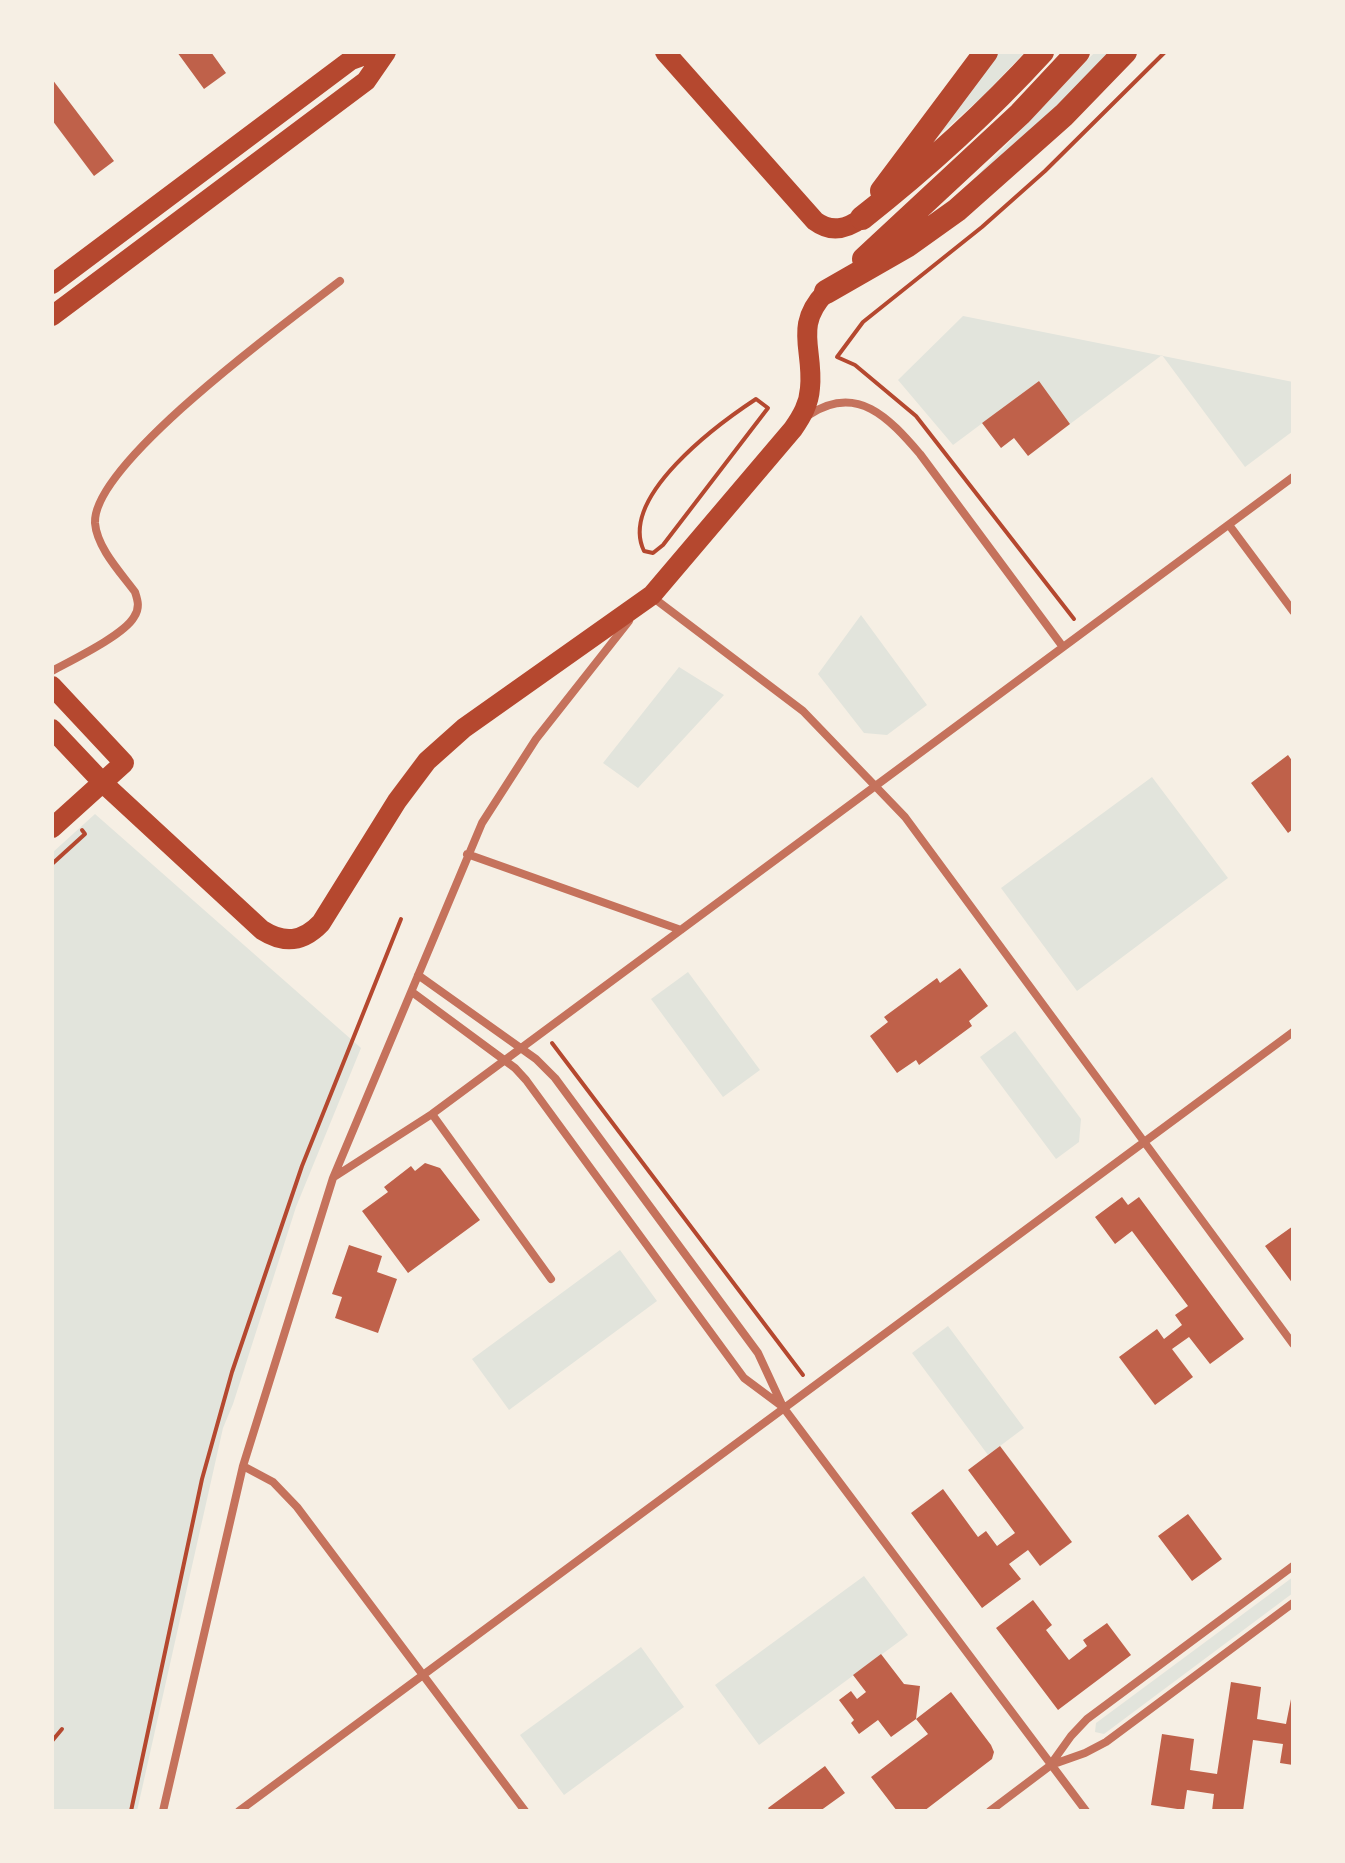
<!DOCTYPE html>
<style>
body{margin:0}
#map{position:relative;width:1345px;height:1863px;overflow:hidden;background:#f6efe4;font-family:Overpass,sans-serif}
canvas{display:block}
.frame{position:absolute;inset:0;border:54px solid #f6efe4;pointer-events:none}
</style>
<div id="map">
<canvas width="1345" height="1863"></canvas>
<div class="frame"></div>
</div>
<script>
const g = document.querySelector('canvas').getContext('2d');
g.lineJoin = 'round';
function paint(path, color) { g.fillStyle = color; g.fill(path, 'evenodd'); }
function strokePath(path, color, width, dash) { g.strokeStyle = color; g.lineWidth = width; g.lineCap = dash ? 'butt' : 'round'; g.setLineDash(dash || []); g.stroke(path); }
const green = new Path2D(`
 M999,52H1025L983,96L910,161Z
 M1095,52H1114L1087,80L972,181Z
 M963,316L1293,382V431L1245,467L1162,355L1070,424L1039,381L953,445L898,380Z
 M861,615L927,705L887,735L864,733L818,674Z
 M679,667L724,695L638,788L603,763Z
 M1152,777L1228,878L1077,991L1001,888Z
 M95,814L361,1048L296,1207L233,1404L223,1428L137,1811H52V853Z
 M688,972L760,1070L723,1097L651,999Z
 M1015,1031L1081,1119L1079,1142L1056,1159L980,1057Z
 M620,1250L657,1301L509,1410L472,1359Z
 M948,1326L1024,1428L988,1455L912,1353Z
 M864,1576L908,1635L759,1745L715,1685Z
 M1293,1577V1593L1104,1734L1095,1732L1096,1723Z
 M641,1647L684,1707L564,1795L520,1735Z`);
const building = new Path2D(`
 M177,52H211L226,73L204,89Z
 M52,79L114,161L94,176L52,120Z
 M1039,381L1070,424L1028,456L1014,438L1001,448L982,423Z
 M1288,755L1293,762V829L1288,833L1251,783Z
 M960,968L988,1006L969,1021L972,1026L919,1065L916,1060L897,1073L870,1036L888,1022L884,1017L937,978L940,983Z
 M425,1163L440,1168L480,1220L408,1273L362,1211L388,1192L384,1187L411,1166L415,1171Z
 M1122,1197L1128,1205L1139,1197L1244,1339L1210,1364L1189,1337L1172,1349L1193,1377L1155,1405L1119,1357L1157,1329L1164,1339L1182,1325L1175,1315L1188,1306L1132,1231L1115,1244L1095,1217Z
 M1293,1226V1284L1265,1246Z
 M349,1245L382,1256L377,1272L397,1279L378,1333L335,1318L342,1297L332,1294Z
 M1000,1446L1072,1542L1040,1566L1028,1550L1009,1564L1021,1579L982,1608L911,1513L943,1489L978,1537L986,1531L997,1546L1015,1533L968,1470Z
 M1188,1514L1222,1559L1192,1581L1158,1536Z
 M1033,1600L1052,1625L1046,1630L1069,1660L1087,1646L1083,1640L1107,1623L1131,1655L1058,1710L996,1628Z
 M881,1654L904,1684L920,1686L916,1719L891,1737L878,1720L859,1734L851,1723L854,1720L839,1700L851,1691L857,1699L866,1692L853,1675Z
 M1231,1682L1261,1687L1257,1719L1286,1724L1293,1689V1765L1280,1763L1283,1744L1253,1740L1243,1811H1212L1214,1794L1187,1790L1184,1810L1151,1805L1162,1734L1194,1739L1190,1770L1217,1774Z
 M951,1692L991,1745L994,1752L992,1759L924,1811H897L871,1777L928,1734L916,1719Z
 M825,1766L845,1793L820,1811H770L768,1808Z`);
const path = new Path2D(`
 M756,399L768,408L663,545L653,553L644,551C618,497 718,424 756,399Z
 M1074,619L916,416L855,365L837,357L863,322L982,227L1045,171L1165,52
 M52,864L85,834L82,830
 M552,1043L803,1375
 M52,1741L62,1729
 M131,1811L202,1479L232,1372L302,1166L401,919`);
const minor = new Path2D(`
 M809,415C857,383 889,418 920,454L1063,647
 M1229,525L1293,611
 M651,596L803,711L905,817L1293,1344
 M52,671C72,660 124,635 134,617C140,608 138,601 135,592C121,573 97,548 95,523C92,463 291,319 340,281
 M467,854L681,930
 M418,975L536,1059L555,1078L758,1353L783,1407L1086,1811
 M412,992L515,1068L526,1080L744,1378L783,1407
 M432,1114L551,1279
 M334,1177L432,1114L505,1060L1293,477
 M243,1466L273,1482L297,1507L525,1811
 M1051,1764L1071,1736L1087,1719L1293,1566
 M163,1811L243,1466L333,1178L482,823L536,739L629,621
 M239,1811L1293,1032
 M990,1811L1051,1765L1085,1753L1106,1742L1293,1603`);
const primary = new Path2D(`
 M665,52L815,221C831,233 847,229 862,218
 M52,284L351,60L373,52
 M52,316L366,81L386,52
 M52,686L124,763L52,828
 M52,729L103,783L262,930C284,944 303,942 321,923L397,801L427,761L464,728L652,595L793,429C802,416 809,404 810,388C814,349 793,326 826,292`);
const motorway = new Path2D(`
 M882,191L986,52
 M862,218C927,167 986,113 1042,52
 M864,259L1020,114L1078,52
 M826,292L908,245L957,210L1064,115L1125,52`);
paint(green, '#e2e4dc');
paint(building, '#bf614a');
strokePath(path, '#b5482f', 4);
strokePath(minor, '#c5725c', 8);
strokePath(primary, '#b5482f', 20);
strokePath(motorway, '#b5482f', 24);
</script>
